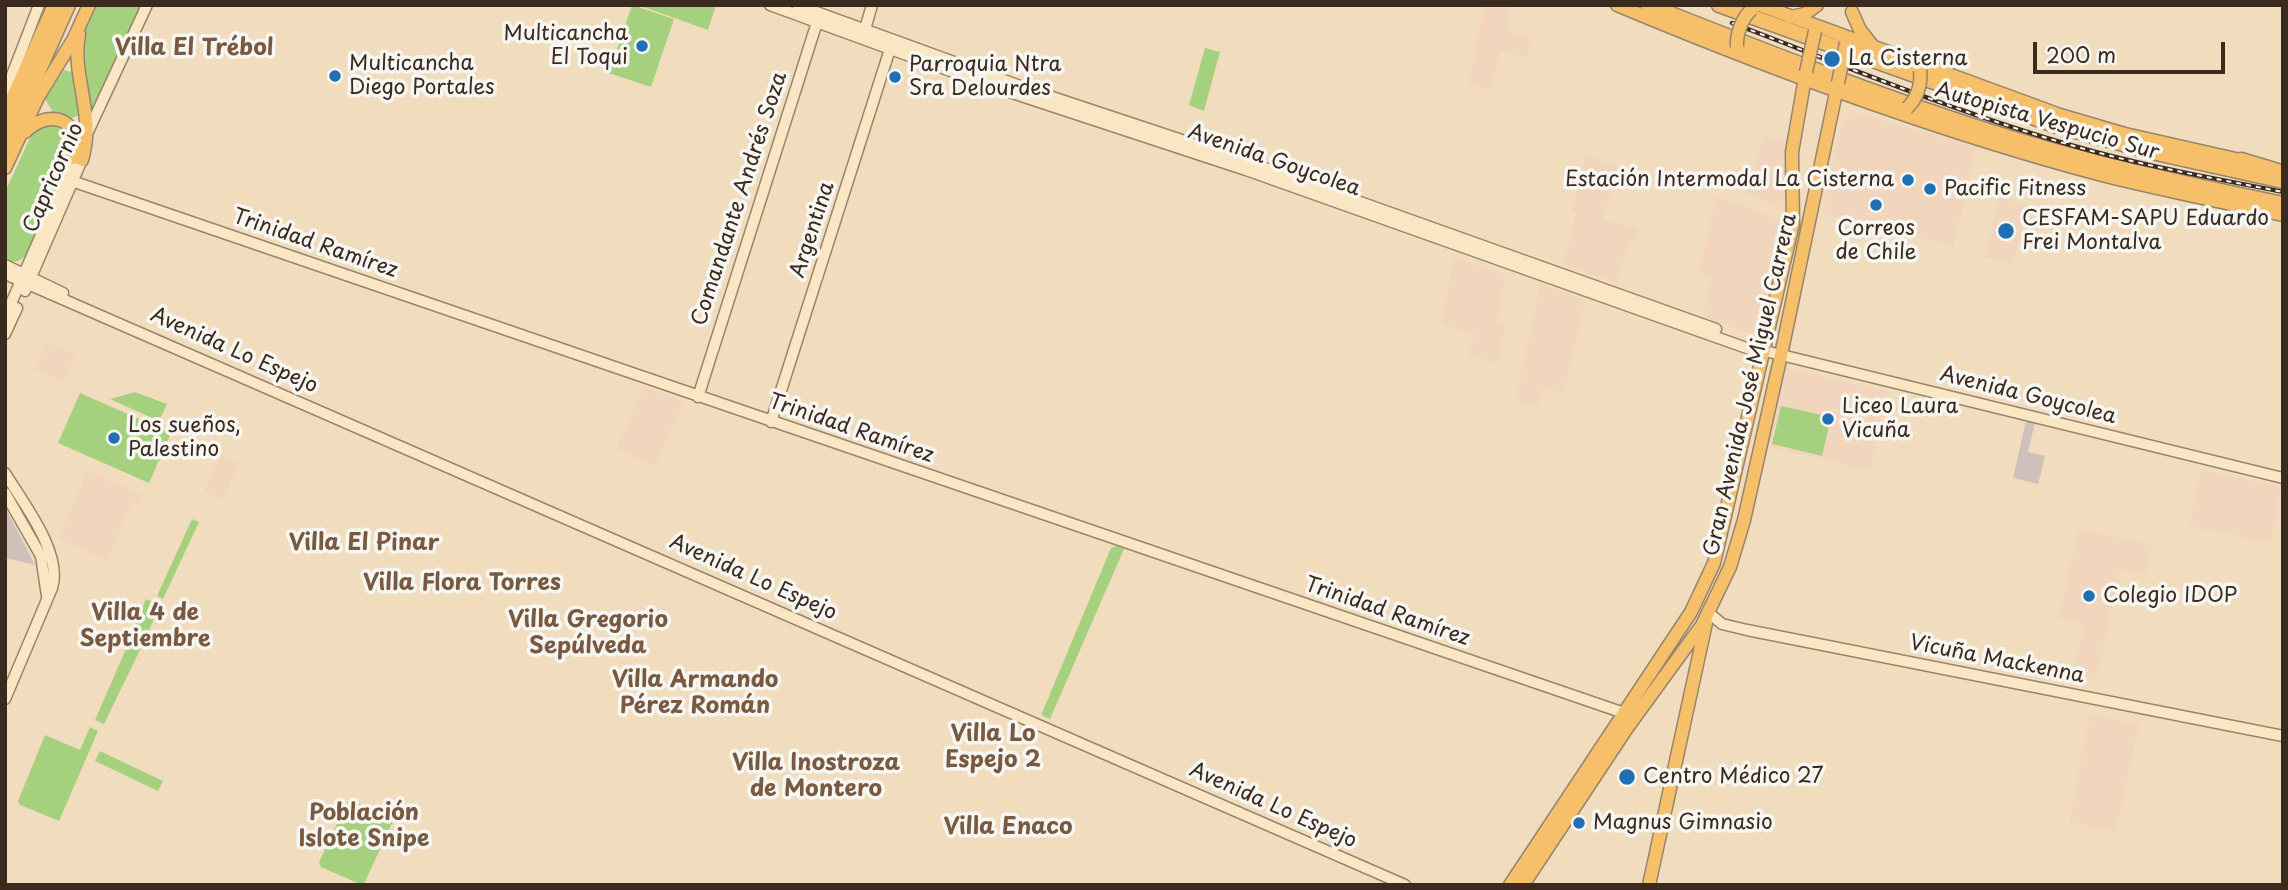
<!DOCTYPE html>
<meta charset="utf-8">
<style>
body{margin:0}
#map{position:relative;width:2288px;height:890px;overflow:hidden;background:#f1ddbe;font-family:"Playpen Sans",sans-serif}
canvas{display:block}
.frame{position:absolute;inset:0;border:7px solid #3b2a1e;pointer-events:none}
.scale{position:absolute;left:2033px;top:42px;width:192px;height:32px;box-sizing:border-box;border:4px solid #3b2a1e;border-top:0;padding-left:9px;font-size:21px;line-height:24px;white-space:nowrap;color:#3b2a1e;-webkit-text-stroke:5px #f6f6f2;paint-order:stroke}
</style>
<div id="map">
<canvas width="2288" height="890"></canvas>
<div class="frame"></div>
<div class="scale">200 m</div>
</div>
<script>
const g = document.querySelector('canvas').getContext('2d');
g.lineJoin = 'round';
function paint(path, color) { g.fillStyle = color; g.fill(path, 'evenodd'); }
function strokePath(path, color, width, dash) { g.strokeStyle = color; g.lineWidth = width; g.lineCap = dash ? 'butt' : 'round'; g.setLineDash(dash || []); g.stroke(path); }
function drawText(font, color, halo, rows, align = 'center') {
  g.font = font + ' "Playpen Sans",sans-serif'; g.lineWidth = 7; g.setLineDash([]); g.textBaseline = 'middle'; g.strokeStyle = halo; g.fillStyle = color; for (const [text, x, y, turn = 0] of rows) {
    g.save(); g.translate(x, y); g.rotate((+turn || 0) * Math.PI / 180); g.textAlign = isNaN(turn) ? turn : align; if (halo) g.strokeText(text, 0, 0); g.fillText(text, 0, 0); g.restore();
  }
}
const built = new Path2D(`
 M1485,5H1511L1506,29L1532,40L1527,58L1500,51L1491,91L1468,84Z
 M1851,111L1977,147L1953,246L1827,216L1823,210L1841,125Z
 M1764,135L1788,143L1789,211L1745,193Z
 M1586,155L1617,166L1604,219L1638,228L1637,240H1629L1617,283L1563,265L1577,212L1572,211Z
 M1716,196L1787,222L1763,338L1703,317L1711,278L1699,274Z
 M1999,197L2028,205L2013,265L1984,257Z
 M1454,257L1506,275L1497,321L1506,323L1498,363L1469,356L1474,333L1441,324Z
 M1540,284L1585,300L1564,394L1543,387L1537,407L1516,401Z
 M47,342L76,355L63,381L35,369Z
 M1786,368L1888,391L1870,470L1768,447Z
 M645,387L684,401L655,466L615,449Z
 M221,455L240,464L223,500L204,491Z
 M2201,469L2281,488L2271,543L2189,526Z
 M87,471L144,495L140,505L132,502L108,560L58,539Z
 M2078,529L2152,544L2146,574L2120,569L2096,680L2073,675L2084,624L2059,618Z
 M2090,715L2139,724L2116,831L2069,822Z`);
const industrial = new Path2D(`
 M2026,421L2035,423L2028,452L2045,456L2038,484L2013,478Z
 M5,507L35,565L5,558Z`);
const green = new Path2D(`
 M94,5H144L90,122L81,37Z
 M632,5L674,19L651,87L609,73Z
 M638,5H716L708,30Z
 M1205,48L1220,52L1204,111L1189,105Z
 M64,70L75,73L80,115L69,119L53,112L45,99Z
 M59,122L77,146L32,249C25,257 17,265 5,261V192L35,127Z
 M135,392L167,404L159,421L110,399Z
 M80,393L171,433L149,483L58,443Z
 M1781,406L1831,417L1822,456L1772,444Z
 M192,519L199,522L163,599L157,596Z
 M1116,546L1124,549L1050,719L1043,716L1042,713L1111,548Z
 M146,599L160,605L144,642L131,635Z
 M129,642L141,648L104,724L95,720Z
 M90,727L98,731L59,821L20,805L18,801L45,735L80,750Z
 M100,751L163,781L158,791L95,761Z
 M349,799L391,817L393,821L364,884L362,885L321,867L319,862Z`);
const secondary = new Path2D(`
 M770,5L997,88L1246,170L1755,351H1765L2283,478
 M797,5L1034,91L1248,162L1716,329
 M863,36L872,5
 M5,93L39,5
 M86,136L147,5
 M66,179L1624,713
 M5,265L63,293
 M5,274L1405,885
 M25,291L84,155
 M5,317L77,153
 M5,334L17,308
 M698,397L819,16
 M771,422L890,49
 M5,473C23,503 63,553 52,588L5,699
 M5,493L41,556L47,596
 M1709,613L1722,624L1747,630L2283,736`);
const primary = new Path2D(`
 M1617,5C1775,71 1936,131 2102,175C2161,190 2223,202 2283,215
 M1760,5L2060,115L2125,134L2249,162
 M1852,12L1860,30L1872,45
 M1790,17L1805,14L1817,5
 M79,34C71,78 96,113 82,160
 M25,132C51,106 84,121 74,158
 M5,168L38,97L73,40L89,5
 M1510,885L1691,612L1714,563L1793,224L1792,152L1806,72
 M1523,885L1627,728L1702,625L1730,567L1744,520L1781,355L1838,83
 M1649,885L1706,623`);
const highway = new Path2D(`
 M1648,5C1775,55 1903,106 2034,145C2115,169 2199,187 2283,204
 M1719,5L2054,125L2156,153L2283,181
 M5,117L55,5
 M5,146L68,5
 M2241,160L2281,172`);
const rail = new Path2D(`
 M1732,23C1845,66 1958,113 2074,146C2143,166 2213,178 2283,192`);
const primaryBridge = new Path2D(`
 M1737,47C1736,34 1742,18 1752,9
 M1806,72L1815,31
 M1838,83L1846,43
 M1907,108C1917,99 1922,84 1920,70`);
const markers = [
 [642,46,7,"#1f6fb2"],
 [1832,59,9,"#1f6fb2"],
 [335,76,7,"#1f6fb2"],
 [895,77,7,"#1f6fb2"],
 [1908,180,7,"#1f6fb2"],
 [1930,189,7,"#1f6fb2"],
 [1876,205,7,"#1f6fb2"],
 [2006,231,9,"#1f6fb2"],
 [1828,419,7,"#1f6fb2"],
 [114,438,7,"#1f6fb2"],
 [2089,596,7,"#1f6fb2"],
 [1627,777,9,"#1f6fb2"],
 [1579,823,7,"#1f6fb2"]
];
const poiNames = [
 ["Multicancha",628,34,"right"],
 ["El Toqui",628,58,"right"],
 ["La Cisterna",1848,59],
 ["Multicancha",349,64],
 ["Diego Portales",349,88],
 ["Parroquia Ntra",909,65],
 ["Sra Delourdes",909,89],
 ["Estación Intermodal La Cisterna",1894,180,"right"],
 ["Pacific Fitness",1944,189],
 ["CESFAM-SAPU Eduardo",2022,219],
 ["Frei Montalva",2022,243],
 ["Correos",1876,229,"center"],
 ["de Chile",1876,253,"center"],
 ["Liceo Laura",1842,407],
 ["Vicuña",1842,431],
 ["Los sueños,",128,426],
 ["Palestino",128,450],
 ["Colegio IDOP",2103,596],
 ["Centro Médico 27",1643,777],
 ["Magnus Gimnasio",1593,823]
];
const streetNames = [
 ["Autopista Vespucio Sur",2047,122,16],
 ["Avenida Goycolea",1274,161,19],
 ["Capricornio",54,178,-66],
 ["Comandante Andrés Soza",740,199,-72],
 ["Argentina",813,230,-72],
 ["Trinidad Ramírez",315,244,19],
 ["Avenida Lo Espejo",234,351,24],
 ["Gran Avenida José Miguel Carrera",1751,385,-77],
 ["Avenida Goycolea",2028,396,14],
 ["Trinidad Ramírez",851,429,19],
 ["Avenida Lo Espejo",753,578,24],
 ["Trinidad Ramírez",1387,612,19],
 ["Vicuña Mackenna",1997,660,11],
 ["Avenida Lo Espejo",1273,806,24]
];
const neighbourhoodNames = [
 ["Villa El Trébol",194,49],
 ["Villa El Pinar",364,544],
 ["Villa Flora Torres",462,584],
 ["Villa 4 de",145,614],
 ["Septiembre",145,640],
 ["Villa Gregorio",588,621],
 ["Sepúlveda",588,647],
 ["Villa Armando",695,681],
 ["Pérez Román",695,707],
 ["Villa Lo",993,735],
 ["Espejo 2",993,761],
 ["Villa Inostroza",816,764],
 ["de Montero",816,790],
 ["Población",364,814],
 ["Islote Snipe",364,840],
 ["Villa Enaco",1008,828]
];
paint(built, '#f1d5bd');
paint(industrial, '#cec1ba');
paint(green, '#a5d17e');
strokePath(secondary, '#96846e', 13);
strokePath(primary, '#96846e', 15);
strokePath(highway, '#96846e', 17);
strokePath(secondary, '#fbe6c4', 10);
strokePath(primary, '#f6c06b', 12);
strokePath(highway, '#f6c06b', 14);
strokePath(rail, '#3b2a1e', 4.5);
strokePath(rail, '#f6f6f2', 2, [5]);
strokePath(primaryBridge, '#96846e', 15, []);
strokePath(primaryBridge, '#f6c06b', 12);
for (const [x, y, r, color] of markers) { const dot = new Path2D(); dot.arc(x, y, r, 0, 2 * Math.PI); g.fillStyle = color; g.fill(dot); strokePath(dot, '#f6f6f2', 2.5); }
drawText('21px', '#3b2a1e', '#f6f6f2', poiNames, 'left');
drawText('21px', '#3b2a1e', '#f6f6f2', streetNames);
drawText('bold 23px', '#795940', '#f6f6f2', neighbourhoodNames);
</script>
